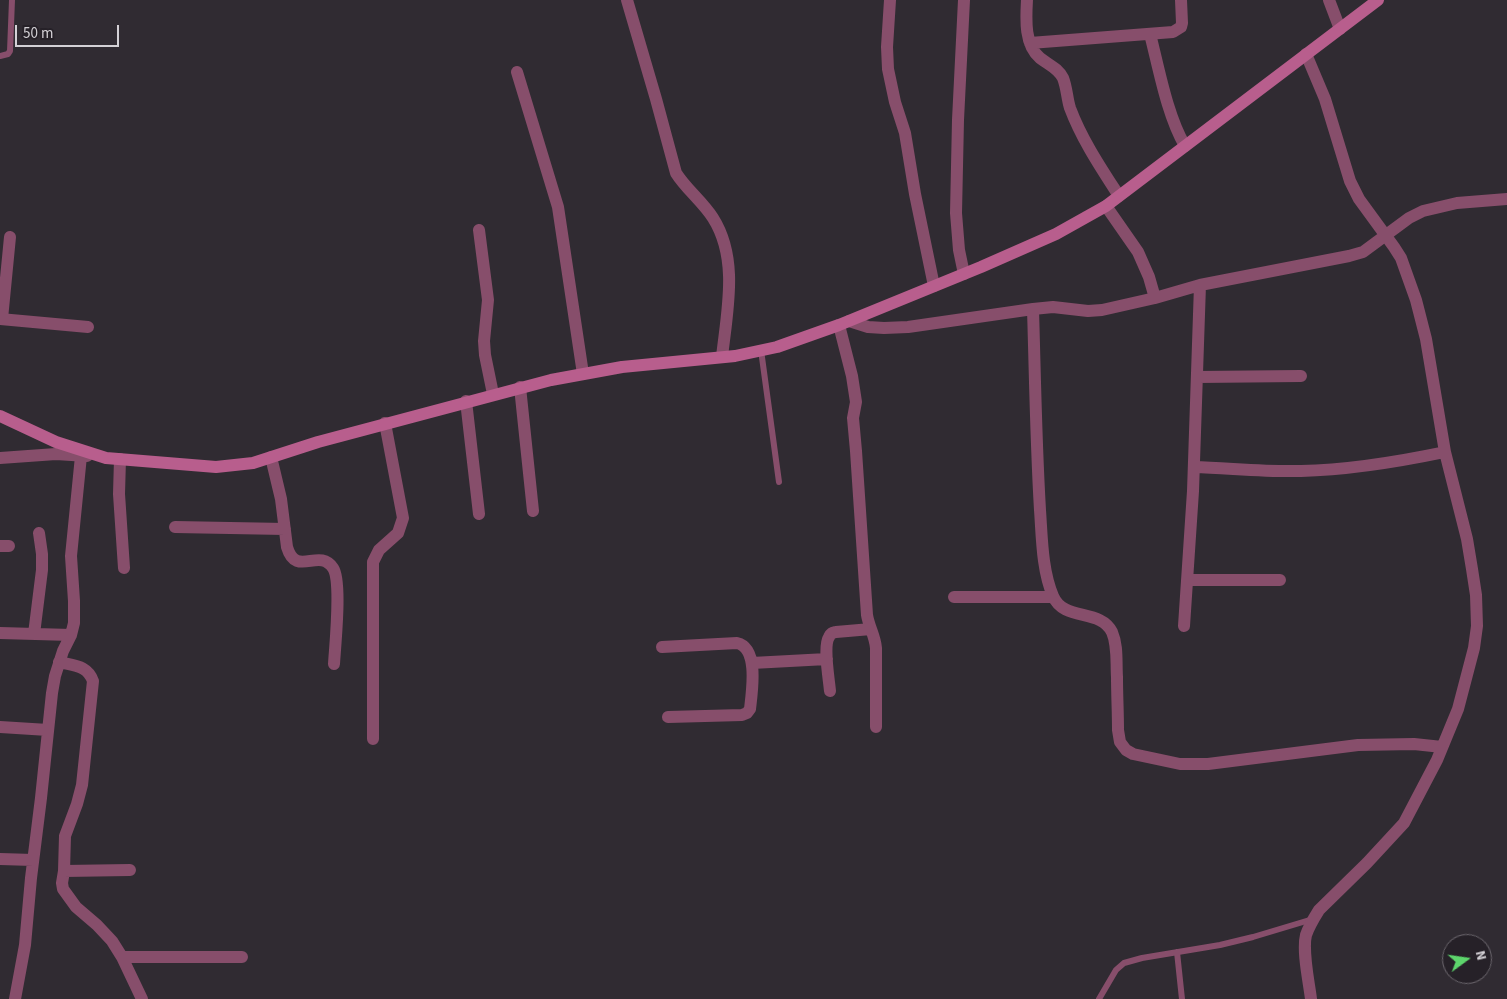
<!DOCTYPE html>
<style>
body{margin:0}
#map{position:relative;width:1507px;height:999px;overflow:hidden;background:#302b32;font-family:"Source Sans 3",sans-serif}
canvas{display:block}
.north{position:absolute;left:1442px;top:934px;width:50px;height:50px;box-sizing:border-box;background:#262128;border:1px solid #6c676e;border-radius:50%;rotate:76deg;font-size:14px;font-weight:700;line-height:20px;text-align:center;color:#d4d1d6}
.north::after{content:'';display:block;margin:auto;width:18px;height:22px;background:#5dd56c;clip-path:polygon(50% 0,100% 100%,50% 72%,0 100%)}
.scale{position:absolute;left:15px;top:25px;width:104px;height:22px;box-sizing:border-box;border:2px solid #d4d1d6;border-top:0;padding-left:6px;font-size:15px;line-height:18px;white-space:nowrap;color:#d4d1d6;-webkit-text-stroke:4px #262128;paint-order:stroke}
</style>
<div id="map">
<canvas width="1507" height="999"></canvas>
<div class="north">N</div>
<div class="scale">50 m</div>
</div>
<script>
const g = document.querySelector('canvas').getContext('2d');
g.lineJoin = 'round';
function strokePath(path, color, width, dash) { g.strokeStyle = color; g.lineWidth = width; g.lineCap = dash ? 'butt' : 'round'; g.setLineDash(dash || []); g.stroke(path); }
const service = new Path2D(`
 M0,56L8,54L10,51L12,0
 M761,350L779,482
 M1177,952L1182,999
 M1099,999L1116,970L1124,963L1142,958L1220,945L1253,937L1313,919`);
const minor = new Path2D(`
 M627,0L656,99L676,173C686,189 702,201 713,218C739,259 727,311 722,357
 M890,0L887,47L888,69L895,102L905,133L915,194L934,286
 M964,0L958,120L956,213L959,250L964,274
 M1027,0C1026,18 1024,45 1040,58C1049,65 1058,68 1063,78C1067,88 1067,99 1070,108C1082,140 1101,168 1119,196
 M1329,0L1340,29
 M1150,34C1159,69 1167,115 1185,146
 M1030,43L1173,32L1181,27L1182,23L1181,0
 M1306,54L1325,99L1350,181L1359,199L1394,247L1401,258L1416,300L1426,339L1445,452L1467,539L1472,569L1476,595L1477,626L1474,648L1458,709L1437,760L1404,823L1367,863L1319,910C1314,918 1309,926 1306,935C1302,951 1309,982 1311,999
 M517,72L558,207L583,374
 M1106,206L1138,252L1149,277L1155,298
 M479,230L488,300L484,341L485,355L493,394
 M1033,309C1035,376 1036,443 1040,510C1042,538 1042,570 1053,596C1064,622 1100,608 1112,632C1118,646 1116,662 1117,677C1117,695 1118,712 1118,730L1120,742L1126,750L1133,754L1180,764H1208L1358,745L1414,744L1442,747
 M0,319L88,327
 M2,319L10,237
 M849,321L868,327L884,328L908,327L1033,309L1053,307L1088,311L1102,310L1155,298L1200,285L1349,256L1363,252L1409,218L1423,211L1457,203L1507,199
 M839,325L852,376L856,402L853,418L856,451L867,615C869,627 875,636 876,648V727
 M1197,377L1301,376
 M520,387L533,511
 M466,401L479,514
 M271,457L281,499L287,547C296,578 319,547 333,568C342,581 335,646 334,664
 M0,458L56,454L87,456
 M120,459L119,494L124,568
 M1194,467C1229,468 1265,472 1301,471C1350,470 1397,462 1445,452
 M175,527L285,529
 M0,546H9
 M1187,580H1280
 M954,597H1053
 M1184,626L1193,491L1200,285
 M0,633L71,635
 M34,634L42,570V554L39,533
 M662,647L737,643C759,648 752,691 750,709L747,713L742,715L668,717
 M59,662C74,666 87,665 93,681L82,785L77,804L65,836L64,871L62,883L63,889L76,907L97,925L112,941L122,957L142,999
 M752,663L827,659
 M830,691C829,679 823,646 829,637C831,633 832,633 836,632L871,629
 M0,727L48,730
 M373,739V562L379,550L398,533L403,518L385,423
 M0,859L33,860
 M64,871L130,870
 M122,957H242
 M15,999L25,945L31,878L41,798L52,693L55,676L63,651L71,635L74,623V601L71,556L81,456`);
const secondary = new Path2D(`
 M0,416L56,442L106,458L216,467L253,463L318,442L551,380L622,367L735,356L777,347L839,325L981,267L1056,234L1106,206L1378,0`);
strokePath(service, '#874e6b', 6);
strokePath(minor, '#874e6b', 12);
strokePath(secondary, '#b85e8d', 12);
</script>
